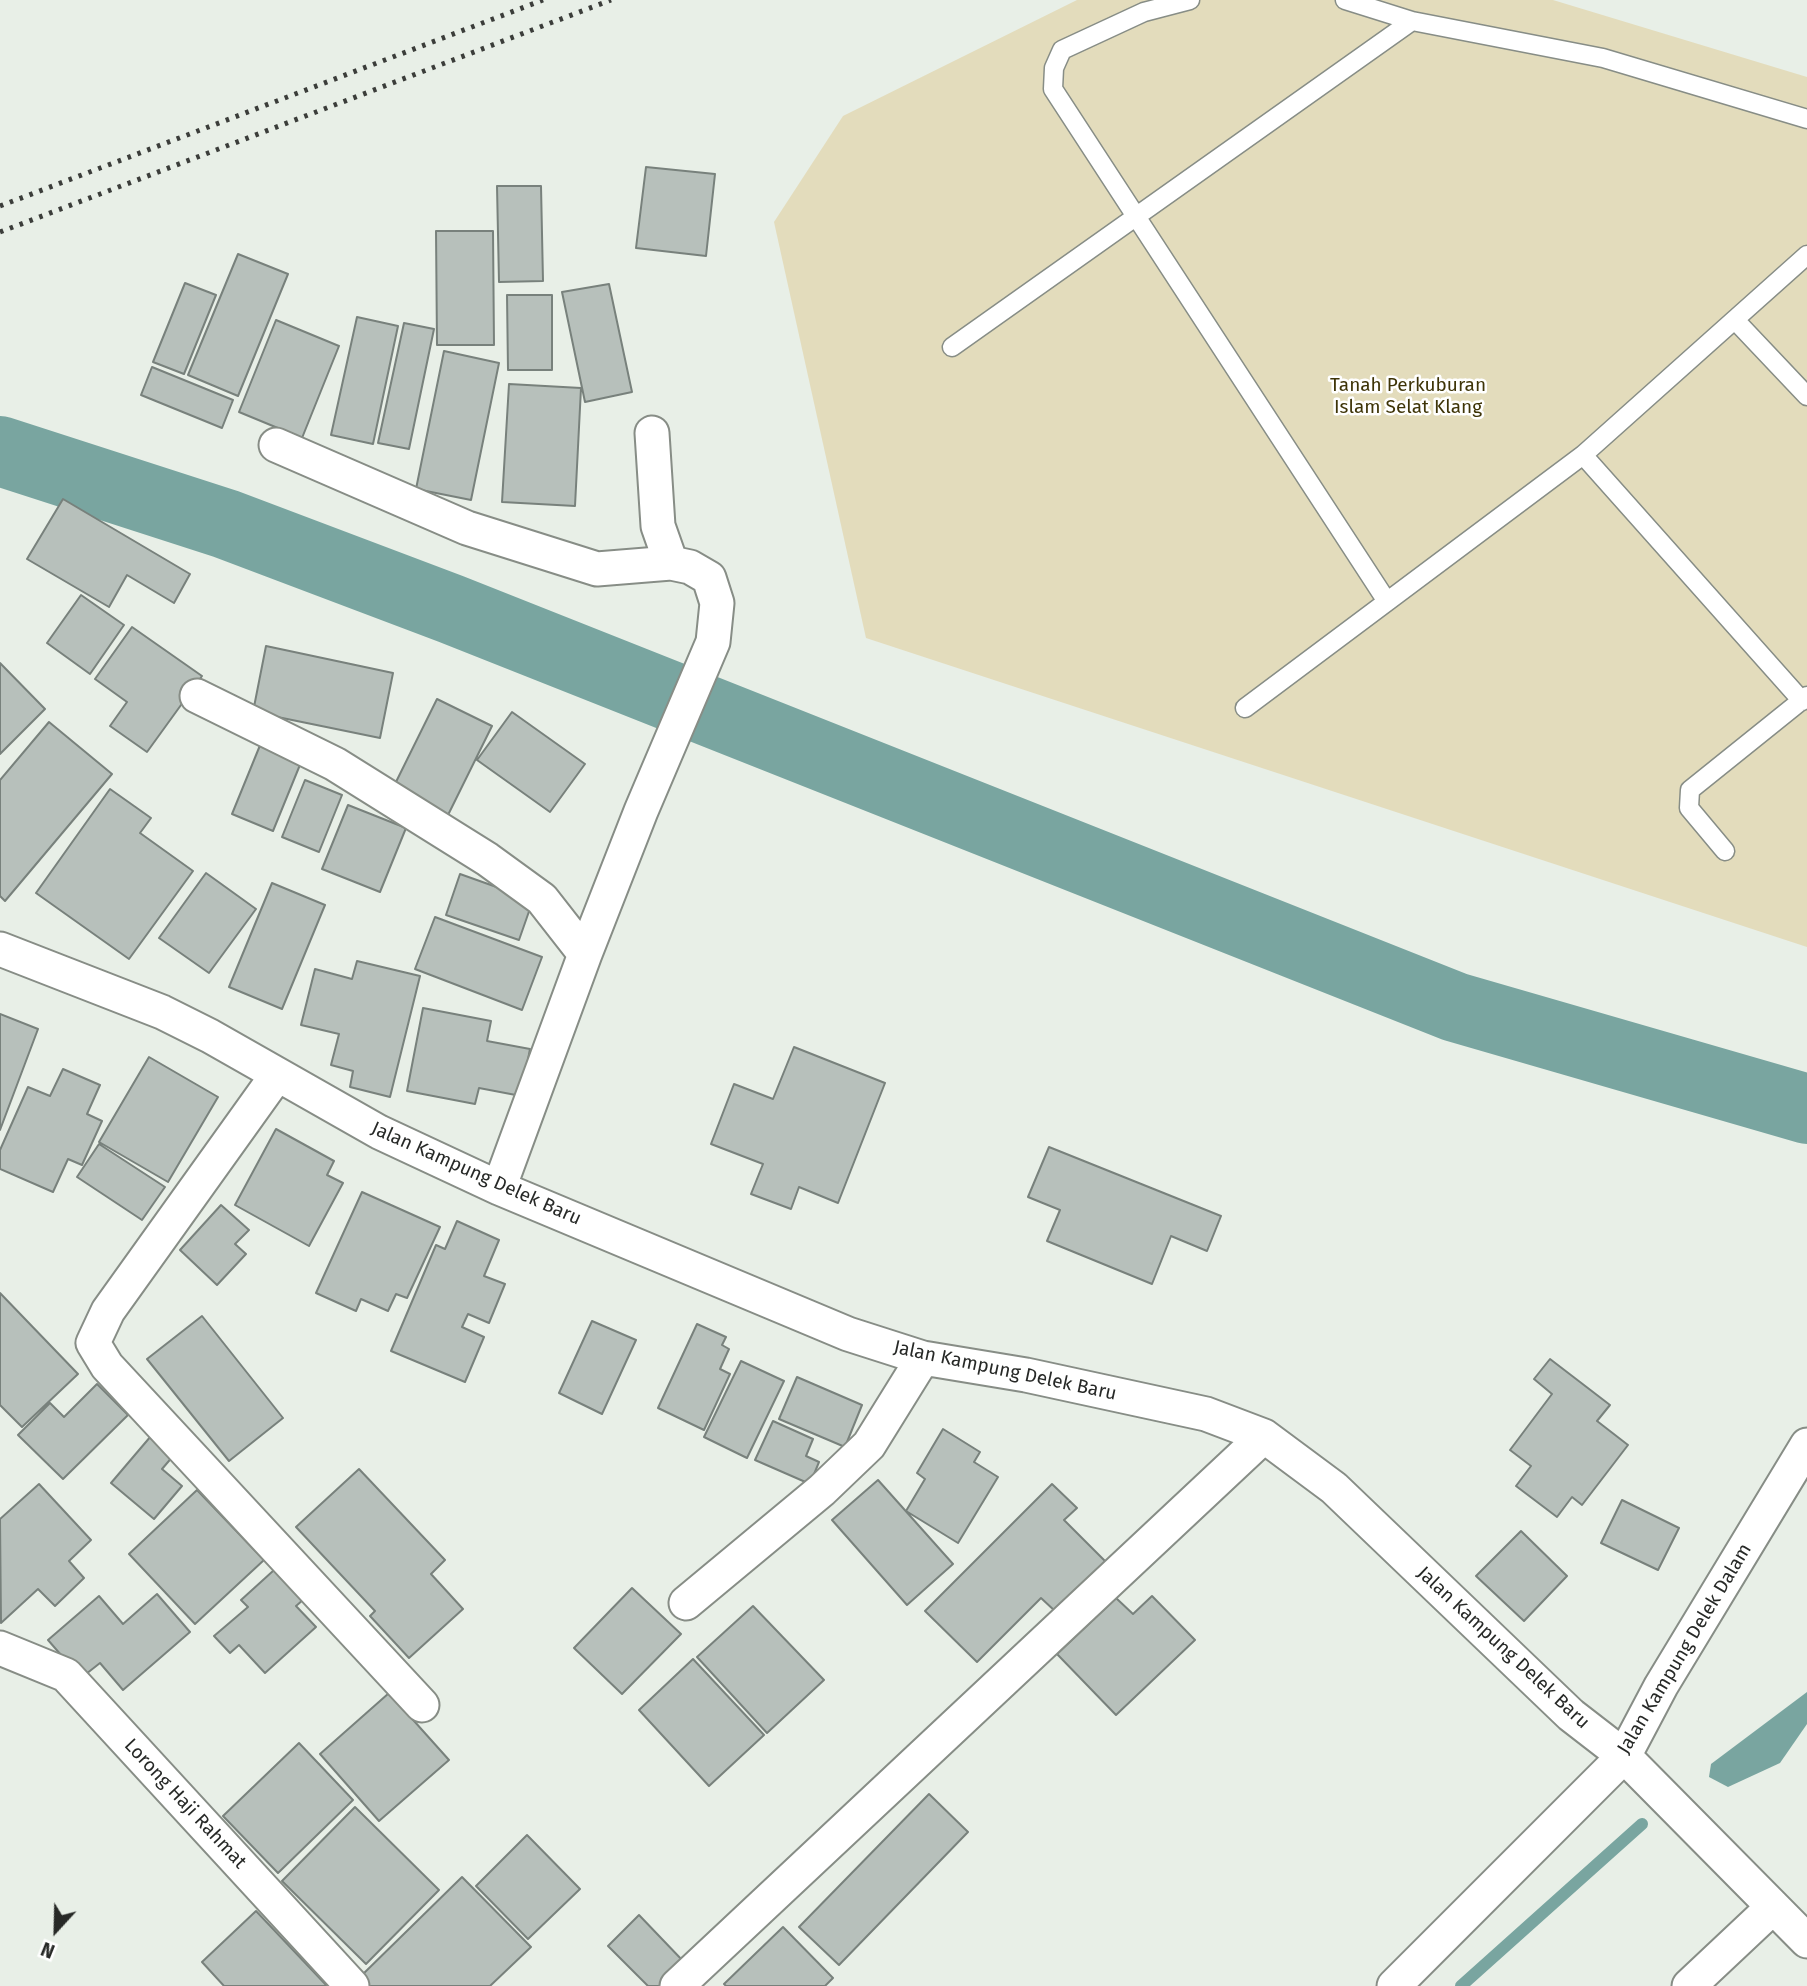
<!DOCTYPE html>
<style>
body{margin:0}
#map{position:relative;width:1807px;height:1986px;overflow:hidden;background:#e8efe7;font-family:"Fira Sans",sans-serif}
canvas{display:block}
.north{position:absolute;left:21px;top:1895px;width:70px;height:70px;-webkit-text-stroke:5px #fff;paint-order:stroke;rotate:202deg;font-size:19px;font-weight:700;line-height:28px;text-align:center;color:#272927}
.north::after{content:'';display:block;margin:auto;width:24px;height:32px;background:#272927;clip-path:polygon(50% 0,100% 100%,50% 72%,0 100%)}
</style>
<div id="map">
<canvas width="1807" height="1986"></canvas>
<div class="north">N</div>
</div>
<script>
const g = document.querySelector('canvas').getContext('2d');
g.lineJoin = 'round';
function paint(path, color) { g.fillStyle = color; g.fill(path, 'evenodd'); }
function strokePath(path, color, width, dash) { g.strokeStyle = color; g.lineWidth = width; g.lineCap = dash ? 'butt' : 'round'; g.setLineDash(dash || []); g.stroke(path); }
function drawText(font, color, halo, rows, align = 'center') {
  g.font = font + ' "Fira Sans",sans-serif'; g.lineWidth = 5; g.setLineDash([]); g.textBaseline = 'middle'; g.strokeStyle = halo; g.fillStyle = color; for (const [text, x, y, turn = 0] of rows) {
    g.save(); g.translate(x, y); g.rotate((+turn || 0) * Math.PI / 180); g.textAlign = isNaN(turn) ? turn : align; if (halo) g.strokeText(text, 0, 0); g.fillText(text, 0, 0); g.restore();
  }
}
const green = new Path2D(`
 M1077,0H1553L1807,77V947L866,638L774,222L843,116Z`);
const water = new Path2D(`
 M1807,1692V1724L1780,1763L1728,1787L1709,1777L1711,1764Z`);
const stream = new Path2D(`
 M1461,1986L1642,1824`);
const river = new Path2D(`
 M0,451L226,524L451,609L1455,1007L1807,1109`);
const building = new Path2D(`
 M646,167L715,174L706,256L636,248Z
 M497,186H541L543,281L499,282Z
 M436,231H493L494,345H437Z
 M238,254L288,274L238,396L188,375Z
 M185,283L216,295L184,374L153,362Z
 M609,284L632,392L585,402L562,292Z
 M507,295H552V370H508Z
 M357,317L398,326L373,444L331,435Z
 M276,320L339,346L302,438L239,412Z
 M404,323L434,329L409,449L378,443Z
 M444,351L499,363L471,500L416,489Z
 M152,367L233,400L222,428L141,395Z
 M509,384L581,388L575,506L502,502Z
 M63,499L190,574L174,603L127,575L109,607L27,559Z
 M81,595L124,625L90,674L47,643Z
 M132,627L202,676L147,752L110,726L127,702L95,679Z
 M266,646L393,673L380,738L253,712Z
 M0,663L45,709L0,754Z
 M437,699L492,726L448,815L393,788Z
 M512,712L585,764L550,812L477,760Z
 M49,722L112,774L5,901L0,896V780Z
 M263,738L304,755L273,831L232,814Z
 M305,780L342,795L319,852L282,837Z
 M110,789L151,818L140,833L193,871L129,959L36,893Z
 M348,805L406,828L380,892L322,869Z
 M206,873L256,909L209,973L159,938Z
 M460,874L533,900L519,940L446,915Z
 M272,883L325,905L282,1009L229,987Z
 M435,917L542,957L522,1010L415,969Z
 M357,961L420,976L390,1097L350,1087L353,1071L331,1065L339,1034L301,1025L315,969L352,979Z
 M423,1008L491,1021L487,1041L530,1049L521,1096L479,1088L475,1104L407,1091Z
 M0,1014L38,1029L0,1130Z
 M794,1047L885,1083L838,1203L799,1187L791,1209L751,1194L763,1164L711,1144L734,1084L773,1099Z
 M149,1057L218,1097L168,1182L99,1142Z
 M63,1069L100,1085L87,1114L102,1121L82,1165L68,1159L53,1192L0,1169V1150L28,1087L50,1096Z
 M276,1129L334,1161L327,1175L343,1183L309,1246L235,1205Z
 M99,1144L165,1187L142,1220L77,1177Z
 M1049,1147L1221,1216L1207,1251L1171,1236L1152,1284L1047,1241L1060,1210L1028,1197Z
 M362,1192L440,1227L407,1298L396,1294L388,1311L361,1299L356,1311L316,1293Z
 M221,1205L249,1230L235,1244L246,1254L217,1285L180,1250Z
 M457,1221L499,1240L484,1276L505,1284L489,1323L468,1314L462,1327L484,1337L465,1382L391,1351L436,1245L445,1249Z
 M0,1293L78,1374L22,1427L0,1405Z
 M202,1316L283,1418L229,1461L147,1359Z
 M592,1321L636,1340L602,1414L559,1393Z
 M697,1324L726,1337L722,1345L729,1349L720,1369L730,1374L704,1430L658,1408Z
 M1550,1359L1610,1405L1597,1421L1628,1445L1582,1505L1572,1497L1557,1517L1516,1486L1531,1466L1510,1450L1552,1394L1534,1379Z
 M741,1361L784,1381L747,1458L704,1437Z
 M797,1377L862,1405L845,1447L779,1419Z
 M97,1384L128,1415L63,1479L18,1435L50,1403L64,1417Z
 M773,1421L813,1439L806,1456L819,1462L810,1484L755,1460Z
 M943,1429L980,1452L974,1462L998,1477L958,1543L906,1511L925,1479L917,1473Z
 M151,1436L174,1455L162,1469L182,1486L154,1519L111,1483Z
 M359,1469L445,1560L431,1574L463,1609L409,1658L370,1616L375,1611L296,1527Z
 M878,1480L953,1564L907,1605L832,1520Z
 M39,1484L91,1540L69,1561L84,1578L55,1606L38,1589L1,1623L0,1519Z
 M1052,1484L1077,1508L1064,1520L1106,1562L1056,1612L1041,1598L977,1662L925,1611Z
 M197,1490L264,1560L195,1624L129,1554Z
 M1622,1500L1679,1528L1658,1570L1601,1543Z
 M1521,1531L1567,1576L1524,1621L1476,1576Z
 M284,1561L312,1592L296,1606L316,1627L265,1673L239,1645L230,1653L214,1636L248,1607L241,1600Z
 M632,1588L681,1634L622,1694L574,1648Z
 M157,1594L190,1632L123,1690L100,1663L81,1678L48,1640L99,1596L123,1624Z
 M1152,1596L1195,1640L1116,1715L1057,1654L1116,1598L1133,1614Z
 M753,1606L824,1680L767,1733L697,1657Z
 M693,1659L764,1735L709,1786L639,1710Z
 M389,1693L449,1760L379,1821L320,1754Z
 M299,1743L353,1800L278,1873L223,1816Z
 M929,1794L968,1832L839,1965L799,1927Z
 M355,1807L439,1890L366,1964L282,1881Z
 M527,1835L580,1889L528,1939L476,1886Z
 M462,1877L531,1947L490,1986H368L360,1977Z
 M256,1911L327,1986H224L202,1962Z
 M639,1915L684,1962L659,1986H648L608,1946Z
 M783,1927L833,1978L825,1986H726L724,1984Z`);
const service = new Path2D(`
 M1190,0L1144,12L1062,50L1054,68L1053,89L1386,600
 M1345,0L1412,21
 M1735,320L1807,396
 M952,347L1412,21L1603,58L1807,119
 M1583,455L1802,701
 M1245,708L1583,455L1807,255
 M1725,851L1689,808L1690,790L1807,696`);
const minor = new Path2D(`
 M652,433L658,526L671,563
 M276,445L467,528L597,569L671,563L690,567L709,578L717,603L713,642L641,811L585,954L499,1188
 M197,696L335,764L487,859L542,899L585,954
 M0,949L162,1012L210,1036L379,1132L499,1188L848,1334L923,1358L1026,1375L1206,1414L1264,1436L1334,1488L1571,1715L1624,1756L1807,1941
 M277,1075L108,1311L93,1343L107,1366L422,1705
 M686,1603L822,1490L869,1445L923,1358
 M0,1648L66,1675L352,1986
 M677,1986L1264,1436
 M1394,1986L1624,1756L1661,1686L1807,1445
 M1689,1986L1772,1908`);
const rail = new Path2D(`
 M0,206L543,0
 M0,232L611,0`);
const parkNames = [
 ["Tanah Perkuburan",1408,386],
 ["Islam Selat Klang",1408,408]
];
const streetNames = [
 ["Jalan Kampung Delek Baru",476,1174,24],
 ["Jalan Kampung Delek Baru",1005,1371,12],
 ["Jalan Kampung Delek Baru",1503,1648,43],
 ["Jalan Kampung Delek Dalam",1685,1649,-59],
 ["Lorong Haji Rahmat",185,1804,47]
];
paint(green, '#e3dcbc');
paint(water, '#79a5a0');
strokePath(stream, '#79a5a0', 12);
strokePath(river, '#79a5a0', 70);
paint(building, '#b7c0bb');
strokePath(building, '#78817c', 2);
strokePath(service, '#878d86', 21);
strokePath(minor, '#878d86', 37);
strokePath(service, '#fff', 18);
strokePath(minor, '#fff', 33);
strokePath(rail, '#3b3d3a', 5, [3.5, 7]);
drawText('19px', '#3e3407', '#fff', parkNames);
drawText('19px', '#272927', '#fff', streetNames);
</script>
